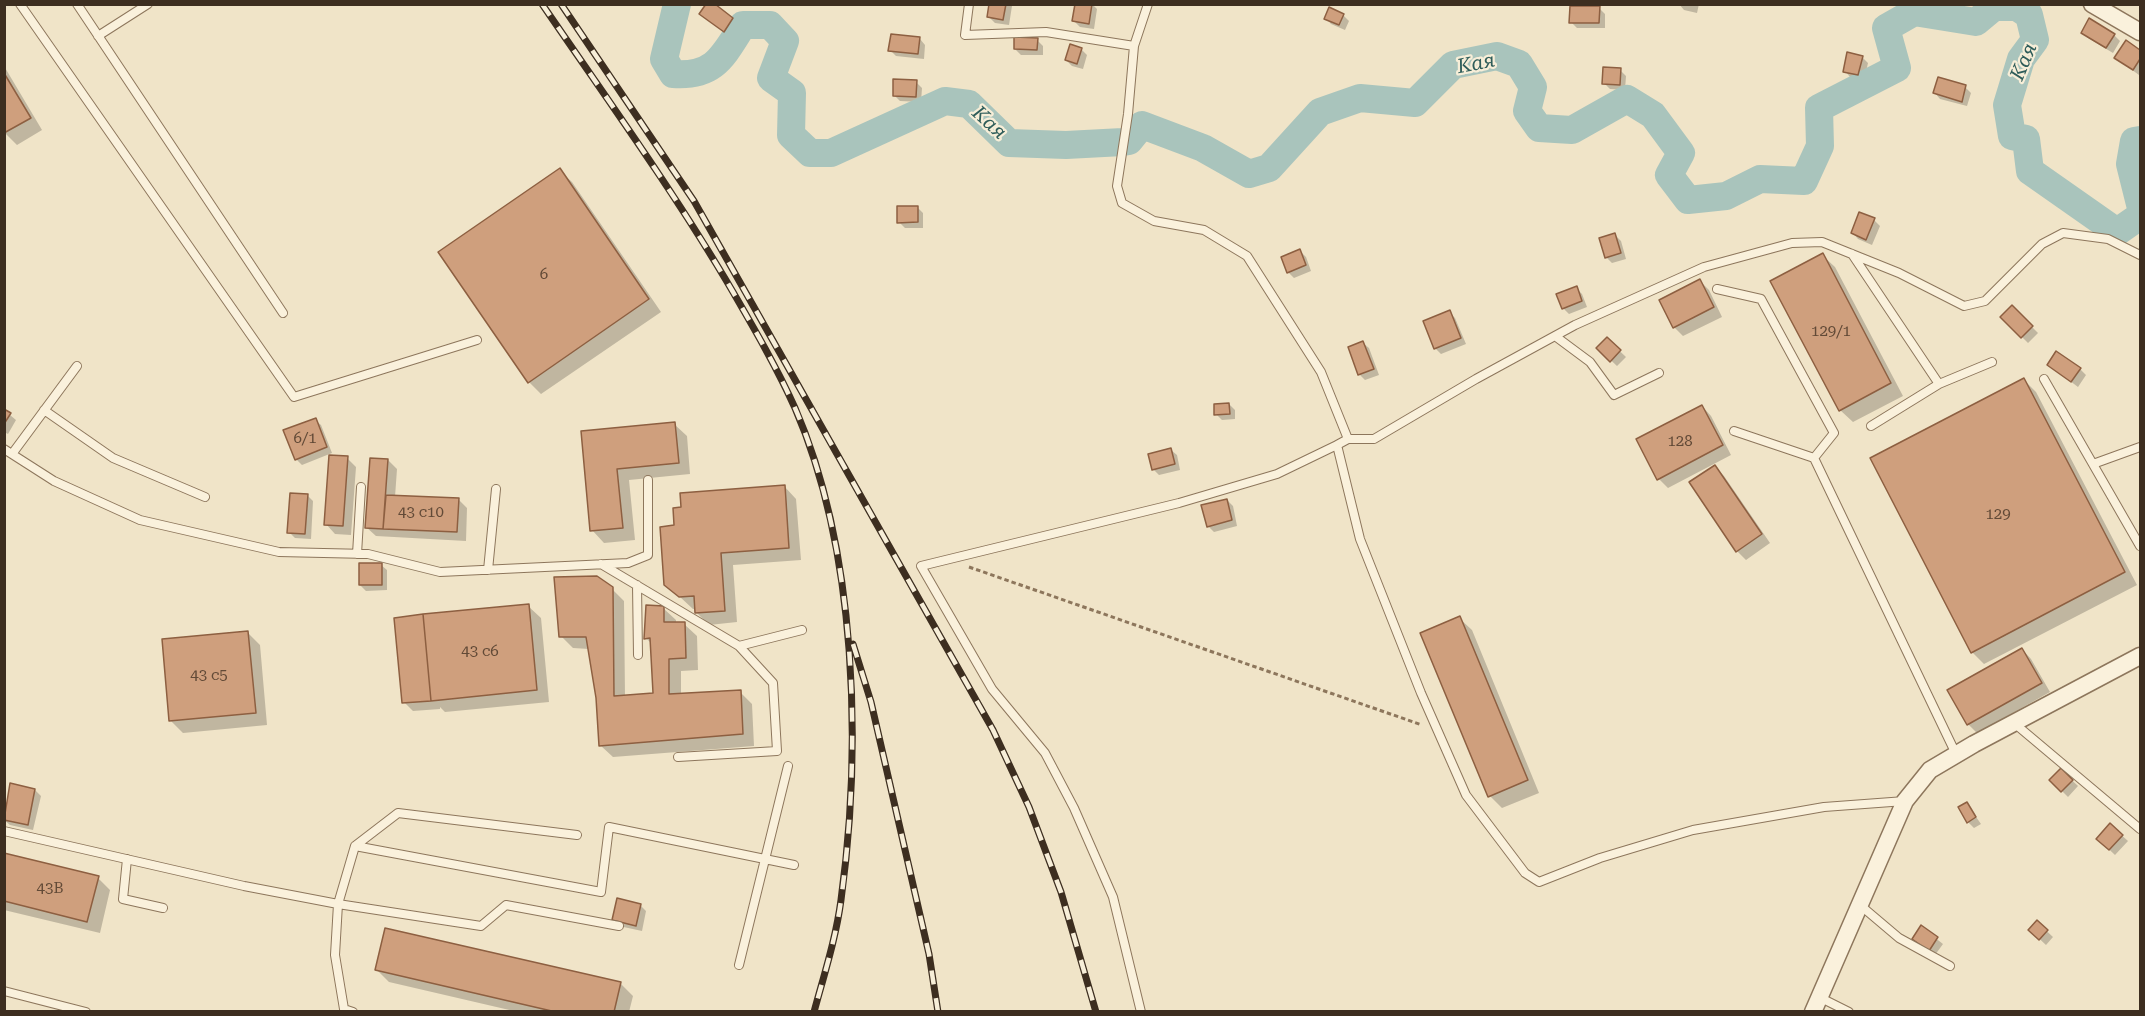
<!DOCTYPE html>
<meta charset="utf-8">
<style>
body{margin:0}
#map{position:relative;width:2145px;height:1016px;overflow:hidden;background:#f0e4c8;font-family:"Roboto Serif",serif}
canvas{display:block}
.frame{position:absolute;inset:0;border:6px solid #3d2e20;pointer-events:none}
</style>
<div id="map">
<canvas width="2145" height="1016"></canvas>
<div class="frame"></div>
</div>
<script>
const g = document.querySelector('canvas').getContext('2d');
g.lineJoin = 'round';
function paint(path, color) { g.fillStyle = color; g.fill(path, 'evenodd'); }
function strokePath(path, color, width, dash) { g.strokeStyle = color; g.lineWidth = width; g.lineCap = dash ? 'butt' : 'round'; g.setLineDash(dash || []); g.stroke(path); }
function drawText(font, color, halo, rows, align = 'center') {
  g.font = font + ' "Roboto Serif",serif'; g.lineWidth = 4.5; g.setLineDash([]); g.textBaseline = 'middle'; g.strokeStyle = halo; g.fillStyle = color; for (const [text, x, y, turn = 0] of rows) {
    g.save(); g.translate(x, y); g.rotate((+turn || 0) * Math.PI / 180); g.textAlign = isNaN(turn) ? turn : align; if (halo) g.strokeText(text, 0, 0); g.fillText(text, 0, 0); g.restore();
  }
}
const shadow = new Path2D(`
 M712,4L738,25L730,36L707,20Z
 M991,4L1012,6L1009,25L995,23L989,17Z
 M1077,4H1092L1097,9L1094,29L1080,27L1074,21Z
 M1679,4H1699L1697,13L1684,10Z
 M1599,8L1605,14V28H1577L1571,22Z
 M1343,15L1349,21L1345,30L1331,24L1326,18Z
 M2090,20L2114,35L2120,41L2113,53L2088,38L2083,33Z
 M920,39L925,45L924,59L896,56L890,50Z
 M1037,40L1043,46V55H1021L1015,49Z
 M2126,42L2140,51L2139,75L2116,58Z
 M1081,49L1087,55L1083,69L1072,66L1066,60Z
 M1862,57L1868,63L1864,80L1850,77L1845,71Z
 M4,66L42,130L17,145L4,132Z
 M1620,70L1626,76L1625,90L1610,89L1604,83Z
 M916,82L922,88L921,102L900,101L894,95Z
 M1965,87L1971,93L1967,106L1940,99L1935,93Z
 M559,170L572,182L661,312L541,394L529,382Z
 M917,207L923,213V228H905L899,222Z
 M1860,214L1874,220L1880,226L1872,245L1858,239L1853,233Z
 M1615,235L1621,241L1626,259L1612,263L1606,257Z
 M1300,251L1306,257L1311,271L1294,278L1288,272Z
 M1822,255L1835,267L1903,396L1853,422L1840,410Z
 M1700,281L1709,290L1722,317L1683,336L1674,327Z
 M1576,288L1582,294L1587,307L1569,314L1563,308Z
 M2012,307L2038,333L2028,343L2002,317Z
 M1449,312L1455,318L1466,344L1441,354L1435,348Z
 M1607,339L1626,357L1617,366L1598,348Z
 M1363,343L1369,348L1379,375L1365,380L1359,374Z
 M2049,365L2080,369L2086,375L2078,387Z
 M2024,380L2036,392L2137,585L1984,664L1972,652Z
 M1229,404L1235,410V419L1222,420L1216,414Z
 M1702,406L1711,416L1731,455L1668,488L1659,479L1638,440Z
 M4,410L16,420L8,434L4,432Z
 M315,420L321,425L332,453L302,465L296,459Z
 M674,424L687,436L690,474L629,480L635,540L604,543L592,530L582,433Z
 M1171,450L1177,455L1180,470L1159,475L1153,469Z
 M347,458L356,467L351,535L335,534L326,524Z
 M388,460L397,469L395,497L458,499L467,508L466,541L376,536L366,527Z
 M1715,467L1724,476L1770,543L1746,560L1737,551Z
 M784,486L796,499L801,560L733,565L737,622L709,625L696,612V609H693L666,584L676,527Z
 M307,495L313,501L311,539L295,538L289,532Z
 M1227,500L1233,506L1237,526L1214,532L1208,526Z
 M381,565L387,570V590L366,591L360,585Z
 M612,589L624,601L625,697L654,694L652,644L646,638L663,608L676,620V624H684L697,636L698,670L681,671V695L740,692L752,704L754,746L613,757L600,745L597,698L589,649L573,648L561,636Z
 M528,606L541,618L549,702L445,712L440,707V709L413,711L404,702Z
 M1459,618L1472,630L1539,793L1502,808L1490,796Z
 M248,633L260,645L267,725L183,733L171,721Z
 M2022,649L2031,659L2050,692L1977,733L1968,724Z
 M2061,770L2078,786L2068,797L2051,780Z
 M35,790L41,796L33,830L10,825L4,820Z
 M1967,804L1981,824L1974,828L1968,822Z
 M2110,825L2128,841L2115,855L2098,839Z
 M4,855L98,878L110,890L100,933L4,910Z
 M640,905L646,911L642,931L619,926L614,920Z
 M2037,922L2053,937L2046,945L2030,930Z
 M1921,927L1943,944L1935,955L1914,939Z
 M377,970L620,983L633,996L629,1012H518L389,982Z`);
const river = new Path2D(`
 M677,4L664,59L673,74C715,77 723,56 743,25H770L785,41L771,78L792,93L791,135L810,153H831L945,101L969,104L1009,143L1066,145L1123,142L1129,141L1142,125L1203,148L1249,174L1269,168L1320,112L1360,98L1415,103L1453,65L1497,56L1519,64L1533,87L1527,111L1539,128L1572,130L1627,99L1653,115L1681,153L1669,175L1688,200L1726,196L1760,179L1804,181L1820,146L1819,108L1897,68L1886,28L1914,12L1976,22L1994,7H2017L2029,15L2035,40L2021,59L2007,105L2012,136L2026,139L2030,171L2117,232L2140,216
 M2140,140L2134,141L2130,164L2140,204`);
const building = new Path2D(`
 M706,4H715L733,18L724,32L699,14Z
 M989,4H1006L1003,20L987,17Z
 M1075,4H1092L1089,24L1072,21Z
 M1570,6H1600L1599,23H1569Z
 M1329,7L1344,14L1339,25L1324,19Z
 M2089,18L2115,34L2106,48L2081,33Z
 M891,34L920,37L918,54L888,51Z
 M1014,37L1038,38L1037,50L1014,49Z
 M2126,40L2140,50V59L2133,70L2114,58Z
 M1070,44L1082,48L1077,64L1065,60Z
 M1847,52L1863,56L1858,75L1843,72Z
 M1603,67L1621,68L1620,85L1602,84Z
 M4,73L31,118L4,133Z
 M1938,77L1966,85L1962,102L1933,93Z
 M893,79L917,80L916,97L893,96Z
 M560,168L649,299L528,383L438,252Z
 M897,206H918V222L897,223Z
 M1859,212L1875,218L1866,240L1851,233Z
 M1615,233L1621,253L1605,258L1599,238Z
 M1300,249L1306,265L1287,273L1281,257Z
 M1823,253L1891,383L1839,411L1770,281Z
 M1700,279L1714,307L1673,328L1659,300Z
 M1577,286L1582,301L1562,309L1556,294Z
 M2012,305L2033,326L2021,338L2000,317Z
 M1450,310L1461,338L1434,349L1423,321Z
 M1607,337L1621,350L1610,362L1596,348Z
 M1363,341L1374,369L1358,375L1348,347Z
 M2056,351L2081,368L2071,382L2047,365Z
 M2024,378L2125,572L1971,653L1870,458Z
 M1229,403L1230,414L1214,415V404Z
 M1702,405L1723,445L1657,480L1636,439Z
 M4,409L11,413L4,424Z
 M316,418L327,447L295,460L283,430Z
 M675,422L679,463L617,469L623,528L590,531L581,431Z
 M1171,448L1175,464L1152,470L1148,454Z
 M329,455L348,456L343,526L324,525Z
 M370,458L388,459L383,529L365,528Z
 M1715,465L1762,534L1736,552L1689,482Z
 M785,485L789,548L721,553L725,611L695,613L694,596L679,597L664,585L660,527L674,525L673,508L681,507L680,493Z
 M290,493L308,494L305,534L287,533Z
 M386,495L459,498L457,532L383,529Z
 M1227,499L1232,520L1207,527L1201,505Z
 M359,563H382V585H359Z
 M597,576L613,587L614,696L653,693L650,638L644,639L646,605L664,606V622H685L686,658L669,659V694L741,690L743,734L599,746L596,698L586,637H559L554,577Z
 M529,604L537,690L431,701L423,614Z
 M423,614L431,701L402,703L394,618Z
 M1460,616L1528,780L1488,797L1420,633Z
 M248,631L256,713L169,721L162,639Z
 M2022,648L2042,683L1967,725L1947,690Z
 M2061,768L2073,780L2061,792L2049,780Z
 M10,783L35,789L28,825L4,820Z
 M1967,802L1976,817L1967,823L1958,807Z
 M2110,823L2123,835L2109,850L2096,839Z
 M4,853L99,876L87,922L4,901Z
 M617,898L641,904L636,926L612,920Z
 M2037,920L2048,930L2039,940L2028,930Z
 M1921,925L1938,937L1929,951L1912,939Z
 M385,928L621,982L614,1012H556L375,970Z`);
const path = new Path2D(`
 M969,567L1422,725`);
const lane = new Path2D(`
 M20,4L294,397L477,340
 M77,4L283,313
 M969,4L965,35L1046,32L1134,46
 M1148,4L1134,46L1128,114L1117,186L1122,203L1154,221L1204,230L1247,256L1321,372L1348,439L1337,445L1360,539L1421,693L1466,795L1525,873L1539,882L1600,858L1693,830L1824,807L1905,801
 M98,36L148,4
 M1852,254L1939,384L1992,362
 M1717,289L1761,299L1834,433L1814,458L1956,754
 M1555,336L1590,362L1614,395L1659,373
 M2044,379L2140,546
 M44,410L113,458L205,497
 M1871,426L1939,384
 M1734,431L1814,458
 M1348,439H1374L1476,379L1575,325L1704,267L1792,243L1822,242L1899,273L1964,306L1985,301L2042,244L2063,233L2108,239L2140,255
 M4,449L54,481L140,520L279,552L368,554L440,572L628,563L648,555V480
 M12,454L77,366
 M2093,464L2140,447
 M357,554L361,487
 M601,564L739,646L773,683L777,751L678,757
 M488,570L496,489
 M637,585L638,655
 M739,646L802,630
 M2014,723L2140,829
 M4,831L244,886L338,904L481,926L506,905L619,926
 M355,846L601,892L609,827L794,865
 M127,859L123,899L163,908
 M1860,905L1899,938L1950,966
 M739,965L788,766
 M4,991L86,1012
 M1819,997L1849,1012
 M353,1012L344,1009L335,955L338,904L355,846L398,813L577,835
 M1141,1012L1113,897L1074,808L1045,753L992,689L921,566L1179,503L1277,474L1337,445`);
const street = new Path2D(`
 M2092,4L2140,32
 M1813,1012L1905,801L1930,770L1974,744L2140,656`);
const rail = new Path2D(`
 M542,4C607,99 675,193 733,292C755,330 777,368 795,408C857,551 862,747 841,900C836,938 824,975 814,1012
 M561,4L694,201L993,730L1029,807L1061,892L1096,1012
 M853,644L871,702L929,954L938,1012`);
const numberNames = [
 ["6",544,275],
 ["129/1",1831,332],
 ["6/1",305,439],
 ["128",1680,442],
 ["43 с10",421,513],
 ["129",1998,515],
 ["43 с6",480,652],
 ["43 с5",209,676],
 ["43В",50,889]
];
const waterNames = [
 ["Кая",2024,62,-67],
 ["Кая",1476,64,-11],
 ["Кая",989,123,42]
];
paint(shadow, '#0003');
strokePath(river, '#a9c4bc', 28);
paint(building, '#cf9f7d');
strokePath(building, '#8d5f41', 1.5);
strokePath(lane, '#8d765c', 10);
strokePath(street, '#8d765c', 19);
strokePath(path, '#8d765c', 3, [4.5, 3]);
strokePath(lane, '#faf1dc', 8);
strokePath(street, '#faf1dc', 16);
strokePath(rail, '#3d2e20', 7);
strokePath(rail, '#f7eed8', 4.5, [14]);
drawText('15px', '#624a37', null, numberNames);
drawText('italic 20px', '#2f5d5a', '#f7eed8', waterNames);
</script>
